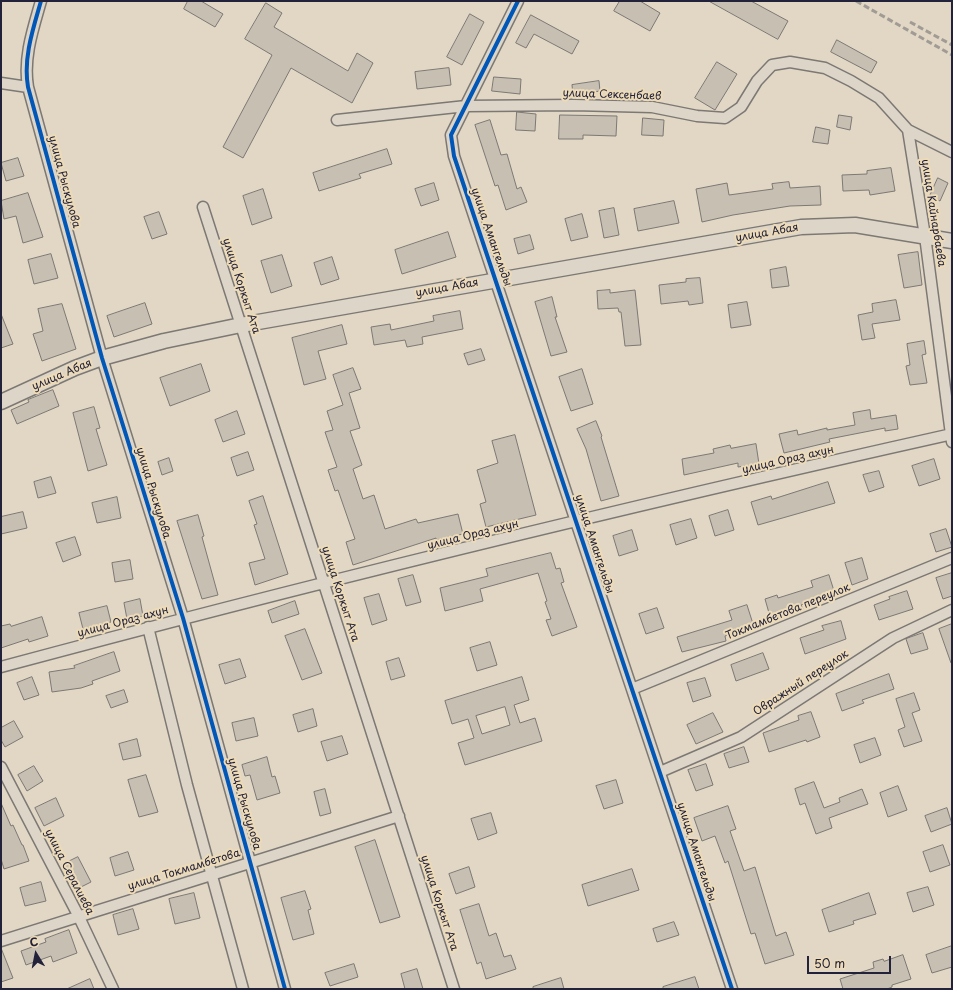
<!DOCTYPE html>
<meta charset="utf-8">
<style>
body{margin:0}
#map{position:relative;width:953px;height:990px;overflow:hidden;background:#e1d7c4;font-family:"Playpen Sans",sans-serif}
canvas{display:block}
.frame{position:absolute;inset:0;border:2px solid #22223b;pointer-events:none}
.north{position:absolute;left:16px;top:934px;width:40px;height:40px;-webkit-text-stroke:3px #eddbb8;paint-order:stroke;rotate:350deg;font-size:11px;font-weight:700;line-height:16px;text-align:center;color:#22223b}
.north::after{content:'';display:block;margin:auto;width:14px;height:18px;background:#22223b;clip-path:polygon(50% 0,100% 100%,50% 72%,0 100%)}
.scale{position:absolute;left:807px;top:956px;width:84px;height:18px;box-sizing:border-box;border:2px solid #22223b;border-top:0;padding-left:5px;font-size:12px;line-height:14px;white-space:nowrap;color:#22223b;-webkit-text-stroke:3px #eddbb8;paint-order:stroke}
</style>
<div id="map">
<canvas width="953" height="990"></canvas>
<div class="frame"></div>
<div class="north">С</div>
<div class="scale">50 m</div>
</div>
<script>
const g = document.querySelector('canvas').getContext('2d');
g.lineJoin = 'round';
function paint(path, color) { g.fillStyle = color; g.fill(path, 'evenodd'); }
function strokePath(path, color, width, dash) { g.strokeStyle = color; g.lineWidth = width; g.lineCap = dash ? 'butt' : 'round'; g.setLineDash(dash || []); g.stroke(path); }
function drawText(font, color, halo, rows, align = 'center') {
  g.font = font + ' "Playpen Sans",sans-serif'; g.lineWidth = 4; g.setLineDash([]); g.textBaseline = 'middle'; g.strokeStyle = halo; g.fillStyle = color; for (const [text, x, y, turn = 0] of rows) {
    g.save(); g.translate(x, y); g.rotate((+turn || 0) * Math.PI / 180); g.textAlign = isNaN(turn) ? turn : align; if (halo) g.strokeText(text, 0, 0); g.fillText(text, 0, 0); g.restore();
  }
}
const building = new Path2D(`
 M188,1H201L223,14L215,27L184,9Z
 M620,1H640L660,13L650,31L614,11Z
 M709,1H751L788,21L778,39Z
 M266,3L282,13L274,27L348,71L357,53L373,63L352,103L291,68L243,158L223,147L271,57L272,55L245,39Z
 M470,14L484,22L462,65L447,57Z
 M531,15L579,41L572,54L534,34L526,48L516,43Z
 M837,40L877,62L871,73L831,52Z
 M717,62L737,74L715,110L695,98Z
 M449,68L451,85L417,89L415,72Z
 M494,77L521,79L520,94L492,91Z
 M599,81L600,91L573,95L572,85Z
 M517,112L536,114L535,131L516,130Z
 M560,115L617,116L616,136L583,135V139H559Z
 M839,115L852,117L850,130L837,127Z
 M643,118L664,120L663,136L642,135Z
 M490,120L501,155L507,154L517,189L521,187L527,202L506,210L498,185L495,186L475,125Z
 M816,127L830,130L828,144L813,142Z
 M387,149L392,164L359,174L361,178L319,191L313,173Z
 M18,158L24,176L6,181L1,163Z
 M891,168L895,191L870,195L869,190L843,191L842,175L867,174V171Z
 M938,178L948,183L940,201L930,196Z
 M789,182L790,188L820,186L821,205L790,206L733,215L702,222L696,189L727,183L729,195L773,189L772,184Z
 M434,183L439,200L421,206L415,189Z
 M263,189L272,218L252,225L243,196Z
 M28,193L43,237L23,243L16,216L4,219L1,201Z
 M674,201L679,223L638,231L634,209Z
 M614,208L619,235L604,238L599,211Z
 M159,212L167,234L152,239L144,217Z
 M582,214L588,237L571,241L565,219Z
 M448,232L456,257L402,274L395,250Z
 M530,235L534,249L518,254L514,239Z
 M918,252L922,285L904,288L898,255Z
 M51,254L58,278L34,284L28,260Z
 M282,255L292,286L271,293L261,261Z
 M332,257L339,279L321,285L314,263Z
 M786,267L789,286L772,288L770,270Z
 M700,278L703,303L689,305L688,301L661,304L659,285L686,282V279Z
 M610,290V293L635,290L641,345L625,346L621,312H619L618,308L598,309L597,291Z
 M552,297L557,317H555L567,352L551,356L535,302Z
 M896,300L900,320L872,324L875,338L862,340L858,315L873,312L872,304Z
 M747,302L751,325L731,328L728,305Z
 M145,303L152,324L114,337L107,316Z
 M62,304L76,349L42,361L33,334L43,331L38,309Z
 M460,311L463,329L422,337L423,344L407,347L405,340L374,345L371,327L390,324L391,330L434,321L433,316Z
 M1,314L13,344L1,348Z
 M342,325L347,344L318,351L326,379L304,385L292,338Z
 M924,341L926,354L922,355L927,383L910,385L906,366L910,365L907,344Z
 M481,349L485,360L468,365L464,354Z
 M201,364L210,391L170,406L160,378Z
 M353,368L361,389L349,393L360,428L350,431L362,465L353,469L363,499L374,495L385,529L416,519L418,523L458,514L463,534L436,540V538L353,565L346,542L355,539L338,490L335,491L328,470L337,467L325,432L333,430L327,411L343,405L333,375Z
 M582,369L593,404L571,411L559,377Z
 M53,390L59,406L17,424L11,410L29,402L28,400Z
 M94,407L100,428L96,429L107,465L88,471L73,413Z
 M870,410L871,419L896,415L898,429L885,431V428L829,439L830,442L784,453L779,434L797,430L798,435L827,428V430L855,425L853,413Z
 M237,411L245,434L223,442L215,420Z
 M596,421L602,436L601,437L619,496L601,501L586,449L577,429Z
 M515,435L536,515L486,527L480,504L486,502L477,470L498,463L492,441Z
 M756,444L759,464L738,467V463L684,475L682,459L714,453L713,449L730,445L731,448Z
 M248,452L254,470L237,476L231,458Z
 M169,458L173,471L162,475L158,462Z
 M934,459L940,479L919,486L912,466Z
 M879,471L884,487L869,492L863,475Z
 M51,477L56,493L38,498L34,482Z
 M828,482L835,503L758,525L751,502L771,496L772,499Z
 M263,496L288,574L255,585L249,563L265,559L254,525L257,524L249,501Z
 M117,497L121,518L97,523L92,503Z
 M728,510L734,530L715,536L709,516Z
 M23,512L27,528L1,534V517Z
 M198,515L204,536L202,537L218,595L202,599L177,521Z
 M691,519L697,538L676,545L670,525Z
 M946,529L952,547L936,552L930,534Z
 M632,530L638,550L619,556L613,536Z
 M75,537L81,555L63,562L56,543Z
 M551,553L556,569L560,568L564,582L561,583L577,627L552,636L546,620L551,619L545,602L547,601L538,573L480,589L483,601L445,611L440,588L488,576L486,569Z
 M862,558L868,579L852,585L845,563Z
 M130,560L133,579L115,582L112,563Z
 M952,573V596L943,599L936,578Z
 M413,575L421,602L406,606L398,579Z
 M829,575L835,594L801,605L803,609L771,620L765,599L777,595L778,598L813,587L811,581Z
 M907,591L913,609L879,620L874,605L890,599L889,597Z
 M379,594L387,620L372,625L364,598Z
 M140,599L143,616L127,619L124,603Z
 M295,601L299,614L272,623L268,611Z
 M747,605L754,627L725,636L726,641L682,652L677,637L732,620L729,611Z
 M107,606L111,622L83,629L79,613Z
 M657,608L664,628L646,634L639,614Z
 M42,617L48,636L29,642L28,639L1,648V626L10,624L11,626Z
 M841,621L846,639L805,654L800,638L824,630L822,626Z
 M952,624V663H951L939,629Z
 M305,629L322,673L302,680L285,636Z
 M923,633L928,649L911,654L906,639Z
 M490,642L497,665L477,671L470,648Z
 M114,652L120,671L92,681L93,684L81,688L52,692L49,672L75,668L74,666Z
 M763,653L769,669L736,681L731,665Z
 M399,658L405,676L391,680L386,662Z
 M240,659L246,677L225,684L219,665Z
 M889,674L894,689L862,700L864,703L842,711L836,694Z
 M32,677L39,695L24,700L17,683Z
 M522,677L529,700L514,705L520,723L535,718L542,741L465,765L458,743L474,738L468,719L452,724L445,701ZM505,707L510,725L482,734L476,716Z
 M705,678L711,696L693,702L687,683Z
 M124,690L128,702L111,708L106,696Z
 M914,693L920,710L912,713L922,741L904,747L898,730L905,727L896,699Z
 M313,709L317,726L298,732L293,715Z
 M811,712L820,737L807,742L806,740L769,752L763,733L799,720L798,716Z
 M713,713L723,732L696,744L687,725Z
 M254,718L258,736L236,741L232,723Z
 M14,721L23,737L5,747L1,740V728Z
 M342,736L348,754L327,761L321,742Z
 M875,738L881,755L860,763L854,745Z
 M137,739L141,756L123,760L119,744Z
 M744,747L749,762L729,768L724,754Z
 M267,757L272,777L275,776L280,793L257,800L250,775L245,776L242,765Z
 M706,764L713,785L696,791L688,770Z
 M34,766L43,781L27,791L18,775Z
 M146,775L158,812L139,817L128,780Z
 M616,780L623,803L604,809L596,786Z
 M814,782L824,808L840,802L839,798L862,789L868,804L829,818L832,828L816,834L805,803L800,805L795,789Z
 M898,786L907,810L888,817L880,793Z
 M325,789L331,813L320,816L314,792Z
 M56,798L64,816L44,826L35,808Z
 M1,803L11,826L13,825L22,845H23L29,861L4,869L1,859Z
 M728,806L736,829L730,831L744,871L755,867L776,936L786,932L794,955L765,964L755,933L751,934L728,861L725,863L715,836L702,841L694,818Z
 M947,808L952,824L931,832L925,816Z
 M491,813L497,833L478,840L471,819Z
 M375,840L400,917L380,923L355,847Z
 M943,845L950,865L930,872L923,852Z
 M128,852L134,870L115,876L110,858Z
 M78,857L91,882L75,890L62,865Z
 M469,867L475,887L456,894L449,874Z
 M632,869L639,890L588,906L582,885Z
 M41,882L46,901L25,906L20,888Z
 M928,887L934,905L913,912L907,893Z
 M305,891L311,909L308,910L314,934L293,940L281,898Z
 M194,893L200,918L175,924L169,899Z
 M869,893L876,914L853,921L854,924L829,932L822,910Z
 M479,904L489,936L496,933L504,957L511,955L516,969L486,979L481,962L477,964L460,910Z
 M133,909L139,929L118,935L113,915Z
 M674,922L679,935L657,942L653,929Z
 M69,930L77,953L53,962L51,956L26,965L21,951L46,942L45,939Z
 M952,946V967L932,973L926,955Z
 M1,948L13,978L1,982Z
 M903,955L911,979L892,985V987L887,989H843L840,979L874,968L873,962L883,959L884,961Z
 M354,964L358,977L330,986L325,973Z
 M417,969L423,989H405L401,974Z
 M695,977L699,989H663V987Z
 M561,978L564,989H533V987Z
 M90,979L94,989H67Z`);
const street = new Path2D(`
 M41,1C33,29 23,58 28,87L102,358L183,618L285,989
 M518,1L451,135L454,156L732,989
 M1,83L28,87
 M337,120L466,106L574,105L652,107L697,116L725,118L741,107L757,81L772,65L790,62L825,68L851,81L879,98L908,130L952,152
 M908,130L925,236L952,442
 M203,207L454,989
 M148,627L187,785L243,989
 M1,667C316,582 634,505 952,434
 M632,689L952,558
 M1,767L78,915L113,989
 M660,772L741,737L893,638L952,610
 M1,941L399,816`);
const secondary = new Path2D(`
 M1,402L75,368L102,358L164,341L241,325L801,227L855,225L952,241`);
const rail = new Path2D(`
 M856,1L952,55
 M910,22L952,45`);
const cycleway = new Path2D(`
 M41,1C33,29 23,58 28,87L102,358L183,618L285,989
 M518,1L451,135L454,156L732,989`);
const streetNames = [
 ["улица Сексенбаев",612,95,2],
 ["улица Рыскулова",64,182,75],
 ["улица Кайнарбаева",933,213,81],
 ["улица Абая",767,233,-10],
 ["улица Амангельды",491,237,71],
 ["улица Коркыт Ата",241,286,72],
 ["улица Абая",447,288,-10],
 ["улица Абая",62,375,-23],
 ["улица Ораз ахун",788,460,-13],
 ["улица Рыскулова",153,493,73],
 ["улица Ораз ахун",473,535,-14],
 ["улица Амангельды",594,544,72],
 ["улица Коркыт Ата",340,594,72],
 ["Токмамбетова переулок",788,612,-22],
 ["улица Ораз ахун",123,622,-15],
 ["Овражный переулок",801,683,-33],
 ["улица Рыскулова",244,804,74],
 ["улица Амангельды",696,852,72],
 ["улица Токмамбетова",184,870,-17],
 ["улица Сералиева",69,872,63],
 ["улица Коркыт Ата",439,903,72]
];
paint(building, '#c6bfb2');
strokePath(building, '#7c7874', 1);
strokePath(street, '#7c7874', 13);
strokePath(secondary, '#7c7874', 17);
strokePath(street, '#ddd5c8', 10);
strokePath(secondary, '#ddd5c8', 14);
strokePath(rail, '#a09c95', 3, [6, 3]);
strokePath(cycleway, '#0057b8', 4);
drawText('11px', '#22223b', '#eddbb8', streetNames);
</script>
